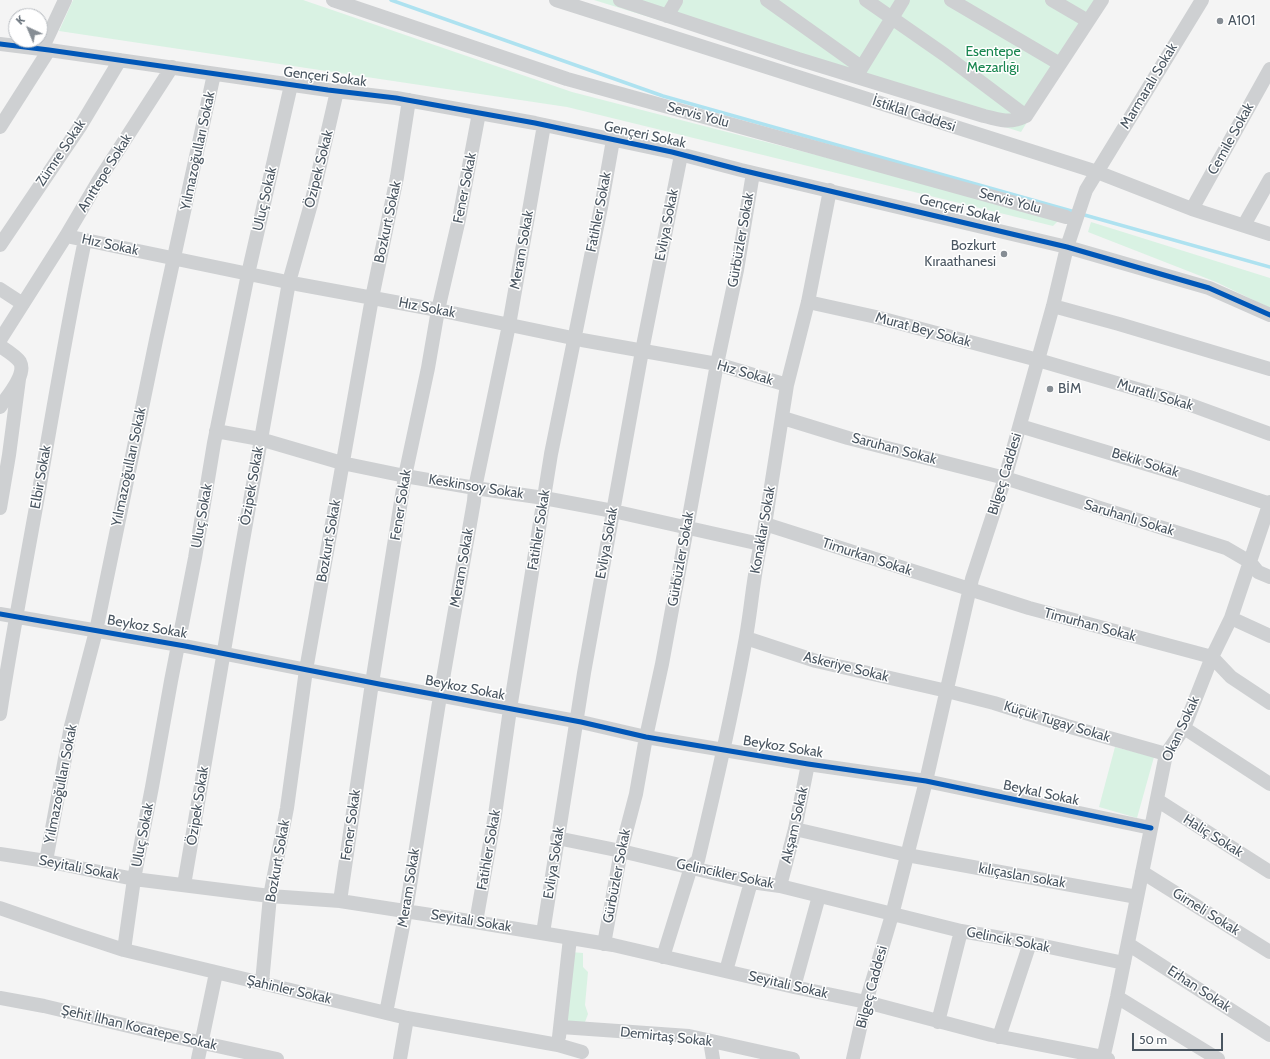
<!DOCTYPE html>
<meta charset="utf-8">
<style>
body{margin:0}
#map{position:relative;width:1270px;height:1059px;overflow:hidden;background:#f4f4f4;font-family:Cabin,sans-serif}
canvas{display:block}
.north{position:absolute;left:8px;top:8px;width:40px;height:40px;box-sizing:border-box;background:#fff;border:1px solid #b7bbc0;border-radius:50%;rotate:316deg;font-size:11px;font-weight:700;line-height:16px;text-align:center;color:#4a5661}
.north::after{content:'';display:block;margin:auto;width:14px;height:18px;background:#868d94;clip-path:polygon(50% 0,100% 100%,50% 72%,0 100%)}
.scale{position:absolute;left:1132px;top:1033px;width:91px;height:18px;box-sizing:border-box;border:2px solid #4a5661;border-top:0;padding-left:5px;font-size:12px;line-height:14px;white-space:nowrap;color:#4a5661;-webkit-text-stroke:3px #fff;paint-order:stroke}
</style>
<div id="map">
<canvas width="1270" height="1059"></canvas>
<div class="north">K</div>
<div class="scale">50 m</div>
</div>
<script>
const g = document.querySelector('canvas').getContext('2d');
g.lineJoin = 'round';
function paint(path, color) { g.fillStyle = color; g.fill(path, 'evenodd'); }
function strokePath(path, color, width, dash) { g.strokeStyle = color; g.lineWidth = width; g.lineCap = dash ? 'butt' : 'round'; g.setLineDash(dash || []); g.stroke(path); }
function drawText(font, color, halo, rows, align = 'center') {
  g.font = font + ' Cabin,sans-serif'; g.lineWidth = 3; g.setLineDash([]); g.textBaseline = 'middle'; g.strokeStyle = halo; g.fillStyle = color; for (const [text, x, y, turn = 0] of rows) {
    g.save(); g.translate(x, y); g.rotate((+turn || 0) * Math.PI / 180); g.textAlign = isNaN(turn) ? turn : align; if (halo) g.strokeText(text, 0, 0); g.fillText(text, 0, 0); g.restore();
  }
}
const green = new Path2D(`
 M73,0H303L572,92L1061,218L1053,226L567,107L59,31Z
 M594,0H1102L1021,132Z
 M1091,222L1270,278V308L1216,282L1088,232Z
 M1115,747L1154,757L1137,818L1099,807Z
 M571,952L583,953V967L588,972L585,1005L588,1014L585,1022L573,1025H563Z`);
const stream = new Path2D(`
 M391,0L663,96L1075,212
 M1081,214L1270,267`);
const minor = new Path2D(`
 M333,0L567,79L1066,217
 M556,0L1097,172L1192,209L1270,234
 M620,0L798,59L984,116C1002,120 1009,124 1026,116L1102,0
 M767,0L861,67
 M866,0L945,55L1026,116
 M951,0L1060,64
 M1052,0L1088,21
 M667,16L676,1
 M0,44L49,50L328,90L396,98L535,123L672,152L741,170L1067,247L1209,288L1270,315
 M42,49L65,0
 M857,75L903,0
 M0,127L49,50
 M1192,209L1270,69
 M1244,225L1270,179
 M66,236L297,284L438,310L582,340L717,364L787,385
 M0,245L81,125L120,60
 M0,289L23,304
 M808,302L876,317L1038,360L1188,404L1270,434
 M1053,306L1119,324L1270,369
 M0,340L66,236L99,180L172,67
 M0,346C6,350 16,356 20,362C27,375 7,396 0,407
 M783,418L848,438L1005,478L1226,548L1250,562L1258,572L1270,577
 M1020,426L1186,476L1270,504
 M216,431L260,439L342,463L405,476L475,488L544,498L613,511L760,544
 M0,508L9,455L19,379
 M765,524L1029,608L1212,657L1231,677L1270,703
 M0,614L185,646L379,684L581,722L646,737L808,764L926,781L1151,828
 M1231,618L1270,636
 M746,638L816,661L947,691L994,703L1067,726L1166,754
 M0,714C11,641 25,569 38,496C53,411 67,325 85,240
 M1184,728L1270,784
 M1157,800L1270,872
 M795,829L907,855L1137,897
 M557,838L621,851L751,882L780,886L961,931L1030,943L1124,963
 M0,854L46,861L134,879L270,896L340,901L463,920L613,945L794,987L866,1002L991,1035L1104,1057L1108,1059
 M46,861L71,726L96,631L156,340L214,74
 M1142,872L1270,952
 M184,885L239,563L289,282L311,204L337,91
 M780,886L795,829L808,764
 M340,901L372,683L405,476L428,368L438,310L459,219L479,113
 M0,908L72,933L124,950L407,1018L558,1045L582,1052
 M476,922L495,815L510,709L551,454L602,202L613,140
 M543,933L584,673L642,351L681,155
 M604,944L621,851L636,794L646,737L662,664L717,364L737,270L753,173
 M1128,944L1270,1035
 M124,950L134,879L152,787L171,681L195,558L214,443L248,274L291,85
 M663,957L691,867L698,860C715,789 731,719 744,648C752,609 753,569 764,531L787,385L808,302L830,190
 M726,971L751,882
 M262,983L270,896L287,808L306,670L372,298L397,177L409,100
 M794,987L819,896
 M1117,997L1218,1059
 M0,998L44,1006L162,1034L277,1059
 M386,1013L406,911L440,696L474,501L475,488L509,325L544,125
 M938,1022L961,931
 M561,1027L689,1036L793,1059
 M559,1037L570,938
 M999,1037L1030,943
 M710,1041L713,1059
 M198,1059L216,973
 M400,1059L407,1018
 M853,1059L866,1002L892,915L926,781L972,579L1005,478L1053,306L1067,247L1086,190L1202,0
 M1103,1059L1117,997L1166,754L1184,728L1212,657L1231,618L1270,502`);
const cycleway = new Path2D(`
 M0,44L49,50L328,90L396,98L535,123L672,152L741,170L1067,247L1209,288L1270,315
 M0,614L185,646L379,684L581,722L646,737L808,764L926,781L1151,828`);
const markers = [
 [1220,21,4,"#868d94"],
 [1004,254,4,"#868d94"],
 [1050,389,4,"#868d94"]
];
const poiNames = [
 ["A101",1228,21],
 ["Bozkurt",996,246,"right"],
 ["Kıraathanesi",996,262,"right"],
 ["BİM",1058,389]
];
const parkNames = [
 ["Esentepe",993,52],
 ["Mezarlığı",993,68]
];
const streetNames = [
 ["Gençeri Sokak",325,77,7],
 ["Marmaralı Sokak",1149,86,-59],
 ["İstiklal Caddesi",914,114,18],
 ["Servis Yolu",698,115,15],
 ["Gençeri Sokak",645,135,12],
 ["Cemile Sokak",1231,139,-61],
 ["Yılmazoğulları Sokak",198,151,-78],
 ["Zümre Sokak",61,153,-56],
 ["Özipek Sokak",319,169,-76],
 ["Anıttepe Sokak",105,173,-58],
 ["Fener Sokak",465,188,-79],
 ["Uluç Sokak",265,199,-77],
 ["Servis Yolu",1010,201,15],
 ["Gençeri Sokak",960,209,14],
 ["Fatihler Sokak",599,212,-79],
 ["Bozkurt Sokak",388,222,-78],
 ["Evliya Sokak",667,225,-79],
 ["Gürbüzler Sokak",741,240,-80],
 ["Hız Sokak",110,245,12],
 ["Meram Sokak",522,250,-80],
 ["Hız Sokak",427,308,11],
 ["Murat Bey Sokak",923,330,15],
 ["Hız Sokak",745,373,16],
 ["Muratlı Sokak",1155,395,17],
 ["Saruhan Sokak",894,449,15],
 ["Bekik Sokak",1145,463,17],
 ["Yılmazoğulları Sokak",129,467,-78],
 ["Bilgeç Caddesi",1005,474,-73],
 ["Elbir Sokak",41,477,-80],
 ["Özipek Sokak",252,486,-80],
 ["Keskinsoy Sokak",476,487,9],
 ["Fener Sokak",401,505,-81],
 ["Uluç Sokak",202,516,-80],
 ["Saruhanlı Sokak",1129,518,17],
 ["Fatihler Sokak",539,530,-81],
 ["Konaklar Sokak",763,530,-80],
 ["Bozkurt Sokak",329,541,-80],
 ["Evliya Sokak",607,543,-80],
 ["Timurkan Sokak",867,557,18],
 ["Gürbüzler Sokak",681,559,-80],
 ["Meram Sokak",462,568,-80],
 ["Timurhan Sokak",1090,625,15],
 ["Beykoz Sokak",147,627,10],
 ["Askeriye Sokak",846,667,14],
 ["Beykoz Sokak",465,688,11],
 ["Küçük Tugay Sokak",1057,722,17],
 ["Okan Sokak",1181,729,-65],
 ["Beykoz Sokak",783,747,9],
 ["Yılmazoğulları Sokak",61,784,-79],
 ["Beykal Sokak",1041,793,12],
 ["Özipek Sokak",198,806,-81],
 ["Fener Sokak",351,825,-82],
 ["Akşam Sokak",795,825,-77],
 ["Uluç Sokak",143,835,-79],
 ["Haliç Sokak",1213,836,32],
 ["Fatihler Sokak",489,850,-80],
 ["Bozkurt Sokak",278,861,-80],
 ["Evliya Sokak",554,863,-81],
 ["Seyitali Sokak",79,868,11],
 ["Gelincikler Sokak",725,874,12],
 ["Gürbüzler Sokak",617,876,-79],
 ["kılıçaslan sokak",1022,876,10],
 ["Meram Sokak",409,888,-81],
 ["Girneli Sokak",1206,912,32],
 ["Seyitali Sokak",471,921,9],
 ["Gelincik Sokak",1008,940,11],
 ["Seyitali Sokak",788,985,13],
 ["Bilgeç Caddesi",872,987,-75],
 ["Erhan Sokak",1199,989,33],
 ["Şahinler Sokak",289,990,13],
 ["Şehit İlhan Kocatepe Sokak",139,1028,13],
 ["Demirtaş Sokak",666,1037,6]
];
paint(green, '#d9f2e3');
strokePath(stream, '#aee2f0', 3.5);
strokePath(minor, '#ced0d2', 14);
strokePath(cycleway, '#0057b8', 5);
for (const [x, y, r, color] of markers) { const dot = new Path2D(); dot.arc(x, y, r, 0, 2 * Math.PI); g.fillStyle = color; g.fill(dot); strokePath(dot, '#fff', 1.5); }
drawText('14px', '#4a5661', '#fff', poiNames, 'left');
drawText('14px', '#17864f', '#fff', parkNames);
drawText('14px', '#4a5661', '#fff', streetNames);
</script>
